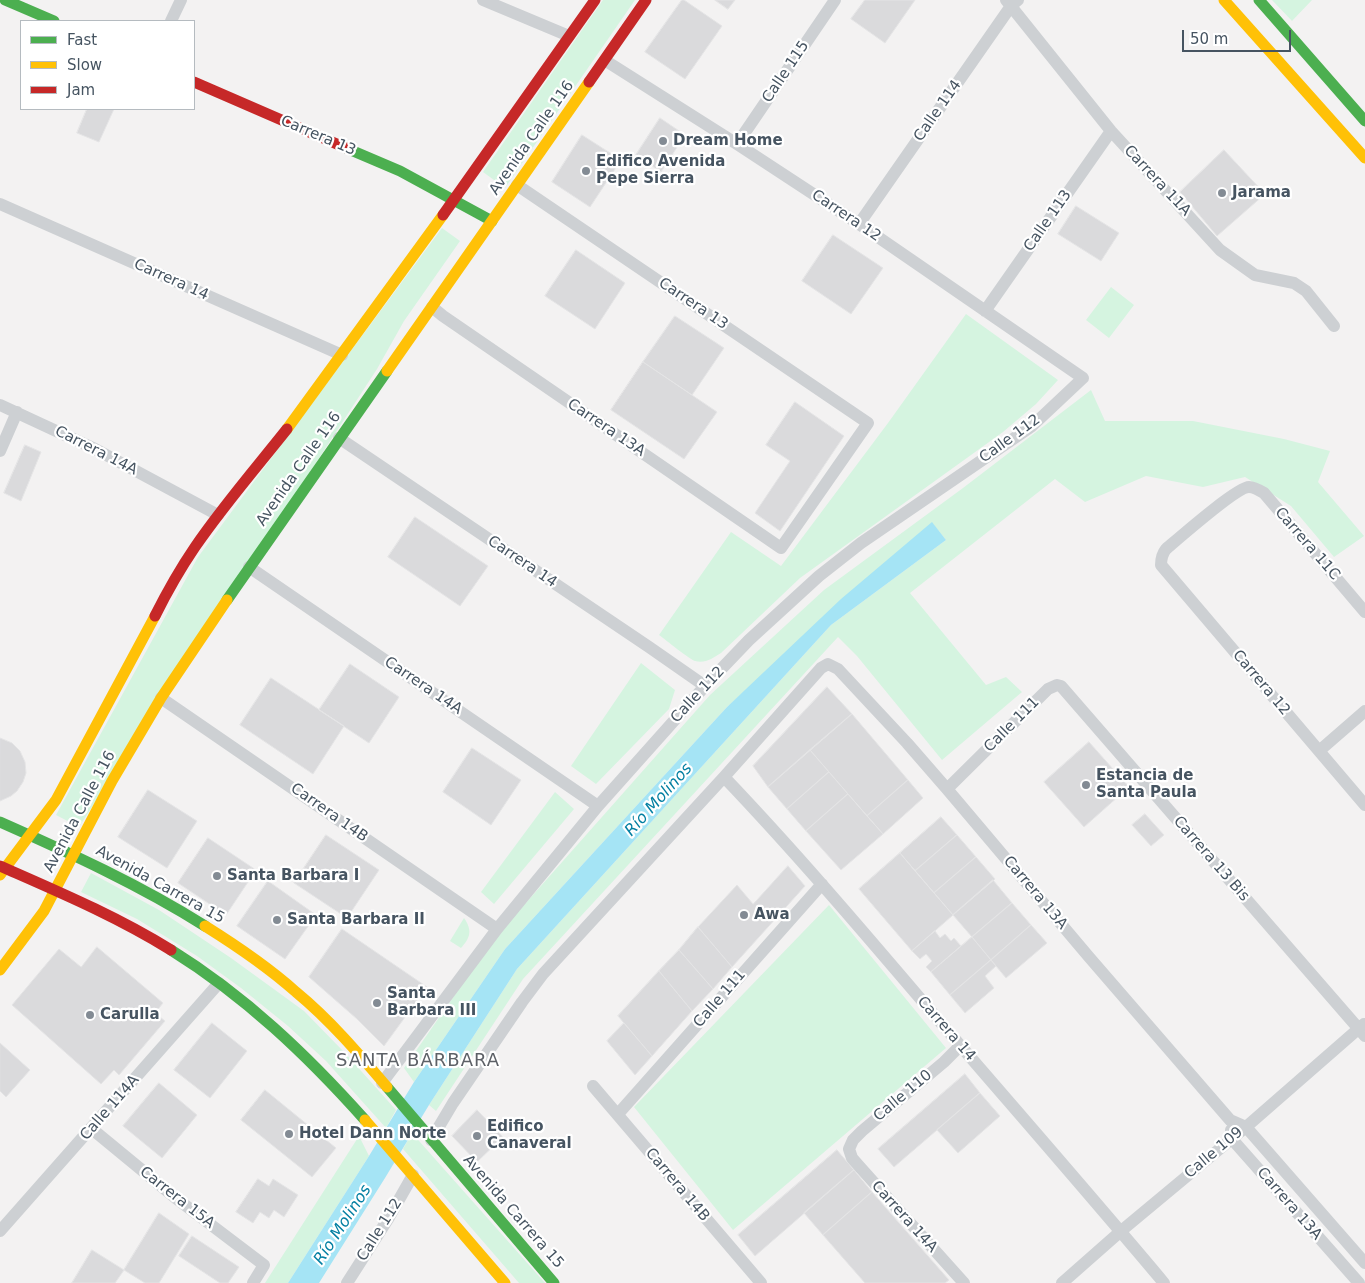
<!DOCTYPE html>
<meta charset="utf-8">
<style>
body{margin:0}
#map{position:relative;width:1365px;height:1283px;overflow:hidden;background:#f3f2f2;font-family:"DejaVu Sans",sans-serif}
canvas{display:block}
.legend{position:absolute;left:20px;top:20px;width:175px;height:90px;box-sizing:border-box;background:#fff;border:1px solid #b5bbc0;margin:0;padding:6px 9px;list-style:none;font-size:15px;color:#465461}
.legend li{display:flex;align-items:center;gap:10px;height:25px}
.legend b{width:25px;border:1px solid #b5bbc0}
.scale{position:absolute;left:1182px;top:30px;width:109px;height:22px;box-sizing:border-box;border:2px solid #465461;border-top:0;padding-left:6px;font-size:15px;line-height:18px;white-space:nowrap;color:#465461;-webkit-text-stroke:4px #fff;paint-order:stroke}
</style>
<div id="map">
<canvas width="1365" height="1283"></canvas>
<ul class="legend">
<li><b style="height:6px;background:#4caf50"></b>Fast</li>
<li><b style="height:6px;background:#ffc107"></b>Slow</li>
<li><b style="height:6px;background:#c62828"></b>Jam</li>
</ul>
<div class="scale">50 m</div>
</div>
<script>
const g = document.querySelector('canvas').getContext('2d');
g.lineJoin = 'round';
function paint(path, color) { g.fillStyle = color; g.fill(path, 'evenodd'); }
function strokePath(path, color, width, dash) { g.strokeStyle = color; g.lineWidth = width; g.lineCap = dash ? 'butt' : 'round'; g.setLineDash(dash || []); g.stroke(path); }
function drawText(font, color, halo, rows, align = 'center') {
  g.font = font + ' "DejaVu Sans",sans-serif'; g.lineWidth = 4.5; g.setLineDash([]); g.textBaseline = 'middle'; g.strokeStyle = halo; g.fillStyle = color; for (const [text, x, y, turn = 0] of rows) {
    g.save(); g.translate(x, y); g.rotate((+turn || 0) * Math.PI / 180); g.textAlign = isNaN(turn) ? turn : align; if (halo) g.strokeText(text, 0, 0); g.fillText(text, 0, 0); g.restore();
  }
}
const green = new Path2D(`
 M603,0H635L505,188L483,172Z
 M1272,0H1312L1292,21Z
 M442,228L460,241L404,321L377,369L79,827L56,815L198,557Z
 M1111,287L1134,305L1109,338L1086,320Z
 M966,314L1058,380L1036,404L1003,432L800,578L721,653C713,658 705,664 695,661C689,659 666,640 659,635L731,532L781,566L888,423Z
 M1091,390L1105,421H1193L1284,439L1330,451L1318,482L1364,536L1334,557L1291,506L1245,477L1203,487L1146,476L1085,502L1055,479L910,593L986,685L1006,677L1022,692L942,760L857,656L838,637L523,979L436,1111L429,1105L517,969L831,625L946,540L932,523L727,707L505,949L414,1082L404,1068L493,940L710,695L824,590L963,488Z
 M641,663L675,690L669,709L596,784L571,766Z
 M555,792L574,809L494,904L481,892Z
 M91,873L159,910L231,958L304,1011L345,1053L396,1110L386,1128L326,1061L288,1026L241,988L197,956L137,919L81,892Z
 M829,905L946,1048L733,1230L634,1107Z
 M464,918C473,931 470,938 461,948L450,941Z
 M412,1133L545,1283H519L403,1149Z
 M359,1136L369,1156L288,1283H265Z`);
const water = new Path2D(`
 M932,522L946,540L831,625L517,969L429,1105L385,1178L319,1283H288L369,1156L414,1082L505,949L727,707L841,599Z`);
const building = new Path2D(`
 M682,0H684L722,26L685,79L645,52Z
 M715,0H735L728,9Z
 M865,0H915L885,43L851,19Z
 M87,109H114L99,142L77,133Z
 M660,118L685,135L661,172L636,155Z
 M582,135L621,160L590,207L552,182Z
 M1224,150L1265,194L1217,236L1180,192Z
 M1076,206L1119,233L1101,261L1058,234Z
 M833,235L883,268L851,314L802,281Z
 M576,250L625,283L595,329L545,296Z
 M675,316L724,348L692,395L643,362Z
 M643,362L717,412L684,459L611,410Z
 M795,402L844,436L780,531L755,513L790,461L766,445Z
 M25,445L41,452L21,501L4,493Z
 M415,517L488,566L460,606L388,557Z
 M350,664L399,697L369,743L319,710Z
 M271,678L344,726L313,774L240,725Z
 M827,687L852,714L768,787L753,766Z
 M852,714L908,780L867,816L810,750Z
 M0,738L12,743L20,751L25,762L26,773L23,782L17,791L11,796L0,801Z
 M1089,742L1129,787L1084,827L1044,782Z
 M472,748L521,780L491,825L443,792Z
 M810,750L829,772L787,809L768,787Z
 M829,772L848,794L806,831L787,809Z
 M908,780L923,798L883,834L867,816Z
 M148,790L197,821L167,868L118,837Z
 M848,794L883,834L841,870L806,831Z
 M1145,814L1164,835L1151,846L1132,825Z
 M941,817L957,835L915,871L900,853Z
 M326,835L379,870L347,918L294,883Z
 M957,835L976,857L934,893L915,871Z
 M208,838L256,870L226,915L178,883Z
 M900,853L953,915L912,951L859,889Z
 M976,857L995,879L953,915L934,893Z
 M788,866L805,886L732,967L698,927L737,885L753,904Z
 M993,880L1012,903L972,937L953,915Z
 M268,881L316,915L285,959L237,926Z
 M1012,903L1031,925L991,960L972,937Z
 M1031,925L1047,943L1006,978L991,960Z
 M698,927L732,967L713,989L679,950Z
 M342,929L427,987L384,1046L357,1019L309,977Z
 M935,931L940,938L945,934L951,941L954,938L961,946L931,972L926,967L932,961L926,954L920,959L912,951Z
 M972,937L991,960L950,995L931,972Z
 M97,947L163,1003L155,1013L165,1021L119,1075L114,1070L101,1084L12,1005L59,949L81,967Z
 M679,950L713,989L692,1011L659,971Z
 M991,960L996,966L985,976L994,988L965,1013L950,995Z
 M659,971L692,1011L652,1056L618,1016Z
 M212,1023L247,1051L210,1098L174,1070Z
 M624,1023L652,1056L635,1075L607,1041Z
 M0,1043L30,1070L6,1097L0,1091Z
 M965,1074L980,1093L894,1167L878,1149Z
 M159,1083L197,1115L162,1158L123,1126Z
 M265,1090L336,1148L312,1177L241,1120Z
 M980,1093L1000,1116L958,1153L937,1130Z
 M477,1110L503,1137L477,1162L452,1136Z
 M837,1150L854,1170L755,1256L738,1235Z
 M854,1170L872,1192L823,1235L804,1213Z
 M258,1179L269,1186L273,1179L298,1195L284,1217L274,1210L269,1218L260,1212L253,1223L236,1212Z
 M872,1192L949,1280L945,1283H865L823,1235Z
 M159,1213L189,1234L159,1283H145L124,1270Z
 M192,1236L239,1267L228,1283H220L179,1256Z
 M92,1250L124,1270L115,1283H72Z`);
const street = new Path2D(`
 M483,0L569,36
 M1006,0L1111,131L1220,250L1255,275L1294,283L1306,291L1334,326
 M171,21L181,0
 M737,144L835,0
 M0,204L342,355
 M859,224L1011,6L1018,0
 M432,307L443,316L781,548L868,423L517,185
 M985,311L1111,131
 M0,405L95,449L218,515
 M339,438L649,647L705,686
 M0,451L17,412
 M249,567L598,806
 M1365,612L1264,493C1259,490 1254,487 1249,487C1237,487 1179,538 1166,549C1162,554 1161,558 1161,565L1365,805
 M161,698L497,929
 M1319,751L1365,711
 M724,777C806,863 882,954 959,1044C1028,1124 1097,1203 1164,1283
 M947,789L1048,689L1057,685L1061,686L1365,1036
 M960,1046L944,1062L862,1131L853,1140L849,1149L852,1158L859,1166L964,1283
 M382,1083L497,929L598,806L705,686L749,640L819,576L861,543L1032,426L1083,378L859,224L737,144L606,61
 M593,1086L761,1283
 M618,1114L822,884
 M92,1129L177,1199L264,1265L253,1283
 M1231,1130V1138L1359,1283
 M431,1140L453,1103L522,1002L543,974L724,777L821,668L828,664L838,669L907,743L947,789L1089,957L1230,1120L1246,1127L1365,1263
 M0,1231L219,983
 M347,1283L388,1219L413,1175
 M1062,1283L1121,1231L1246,1127L1364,1024`);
const fast = new Path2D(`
 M5,0L54,21
 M1259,0L1365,121
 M346,148L400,171L492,221
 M227,600L387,371
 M0,822C70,853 140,885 205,926
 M171,950C245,996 307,1055 365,1120
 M387,1087L554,1283`);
const slow = new Path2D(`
 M1224,0L1365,158
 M387,371L589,82
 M287,429L443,215
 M0,875L56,800L155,616
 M205,926C237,946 268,967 296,992C330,1020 359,1054 387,1087
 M0,970L44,911L112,781L161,698L227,600
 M365,1120L505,1283`);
const jam = new Path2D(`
 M194,82L346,148
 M589,82L646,0
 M443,215L595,0
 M155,616C167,592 180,569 195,547C223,506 256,468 287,429
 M0,866C59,892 116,916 171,950`);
const markers = [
 [663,141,5,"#838b94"],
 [586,171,5,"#838b94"],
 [1222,193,5,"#838b94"],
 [1086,785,5,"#838b94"],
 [217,876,5,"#838b94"],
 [744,915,5,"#838b94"],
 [277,920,5,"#838b94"],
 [377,1003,5,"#838b94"],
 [90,1015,5,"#838b94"],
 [289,1134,5,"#838b94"],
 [477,1136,5,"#838b94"]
];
const streetNames = [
 ["Calle 115",786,72,-56],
 ["Calle 114",938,111,-55],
 ["Carrera 13",318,136,23],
 ["Avenida Calle 116",532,138,-55],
 ["Carrera 11A",1157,181,47],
 ["Carrera 12",846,216,34],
 ["Calle 113",1048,221,-55],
 ["Carrera 14",171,280,24],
 ["Carrera 13",693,304,34],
 ["Carrera 13A",606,428,34],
 ["Calle 112",1010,439,-36],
 ["Carrera 14A",96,451,27],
 ["Avenida Calle 116",299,469,-55],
 ["Carrera 11C",1307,544,49],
 ["Carrera 14",522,562,34],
 ["Carrera 12",1261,683,50],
 ["Carrera 14A",423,686,34],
 ["Calle 112",698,695,-47],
 ["Calle 111",1012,725,-45],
 ["Avenida Calle 116",80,812,-62],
 ["Carrera 14B",329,813,35],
 ["Carrera 13 Bis",1211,859,49],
 ["Avenida Carrera 15",160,885,29],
 ["Carrera 13A",1035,893,50],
 ["Calle 111",720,999,-49],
 ["Carrera 14",946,1029,49],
 ["Calle 110",903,1096,-40],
 ["Calle 114A",110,1108,-49],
 ["Calle 109",1214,1153,-40],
 ["Carrera 14B",677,1185,50],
 ["Carrera 15A",177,1198,38],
 ["Carrera 13A",1289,1204,49],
 ["Avenida Carrera 15",513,1212,49],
 ["Carrera 14A",904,1217,48],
 ["Calle 112",380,1230,-58]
];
const poiNames = [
 ["Dream Home",673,141],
 ["Edifico Avenida",596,162],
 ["Pepe Sierra",596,179],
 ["Jarama",1232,193],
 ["Estancia de",1096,776],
 ["Santa Paula",1096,793],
 ["Santa Barbara I",227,876],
 ["Awa",754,915],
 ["Santa Barbara II",287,920],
 ["Santa",387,994],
 ["Barbara III",387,1011],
 ["Carulla",100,1015],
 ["Edifico",487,1127],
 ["Canaveral",487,1144],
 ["Hotel Dann Norte",299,1134]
];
const waterNames = [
 ["Río Molinos",659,800,-48],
 ["Río Molinos",343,1225,-57]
];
const quarterNames = [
 ["SANTA BÁRBARA",418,1061]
];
paint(green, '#d5f4e0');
paint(water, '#a5e4f5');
paint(building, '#dadadc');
strokePath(building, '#e4e4e5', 1);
strokePath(street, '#cdd0d3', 12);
strokePath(fast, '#4caf50', 11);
strokePath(slow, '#ffc107', 11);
strokePath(jam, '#c62828', 11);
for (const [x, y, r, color] of markers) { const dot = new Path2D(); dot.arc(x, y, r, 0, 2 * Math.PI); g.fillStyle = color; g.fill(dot); strokePath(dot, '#fff', 2); }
drawText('15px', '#465461', '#fff', streetNames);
drawText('bold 15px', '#465461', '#fff', poiNames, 'left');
drawText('italic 16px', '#037fa2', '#fff', waterNames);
g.letterSpacing = '1px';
drawText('18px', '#5d6167', '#fff', quarterNames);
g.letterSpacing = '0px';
</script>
